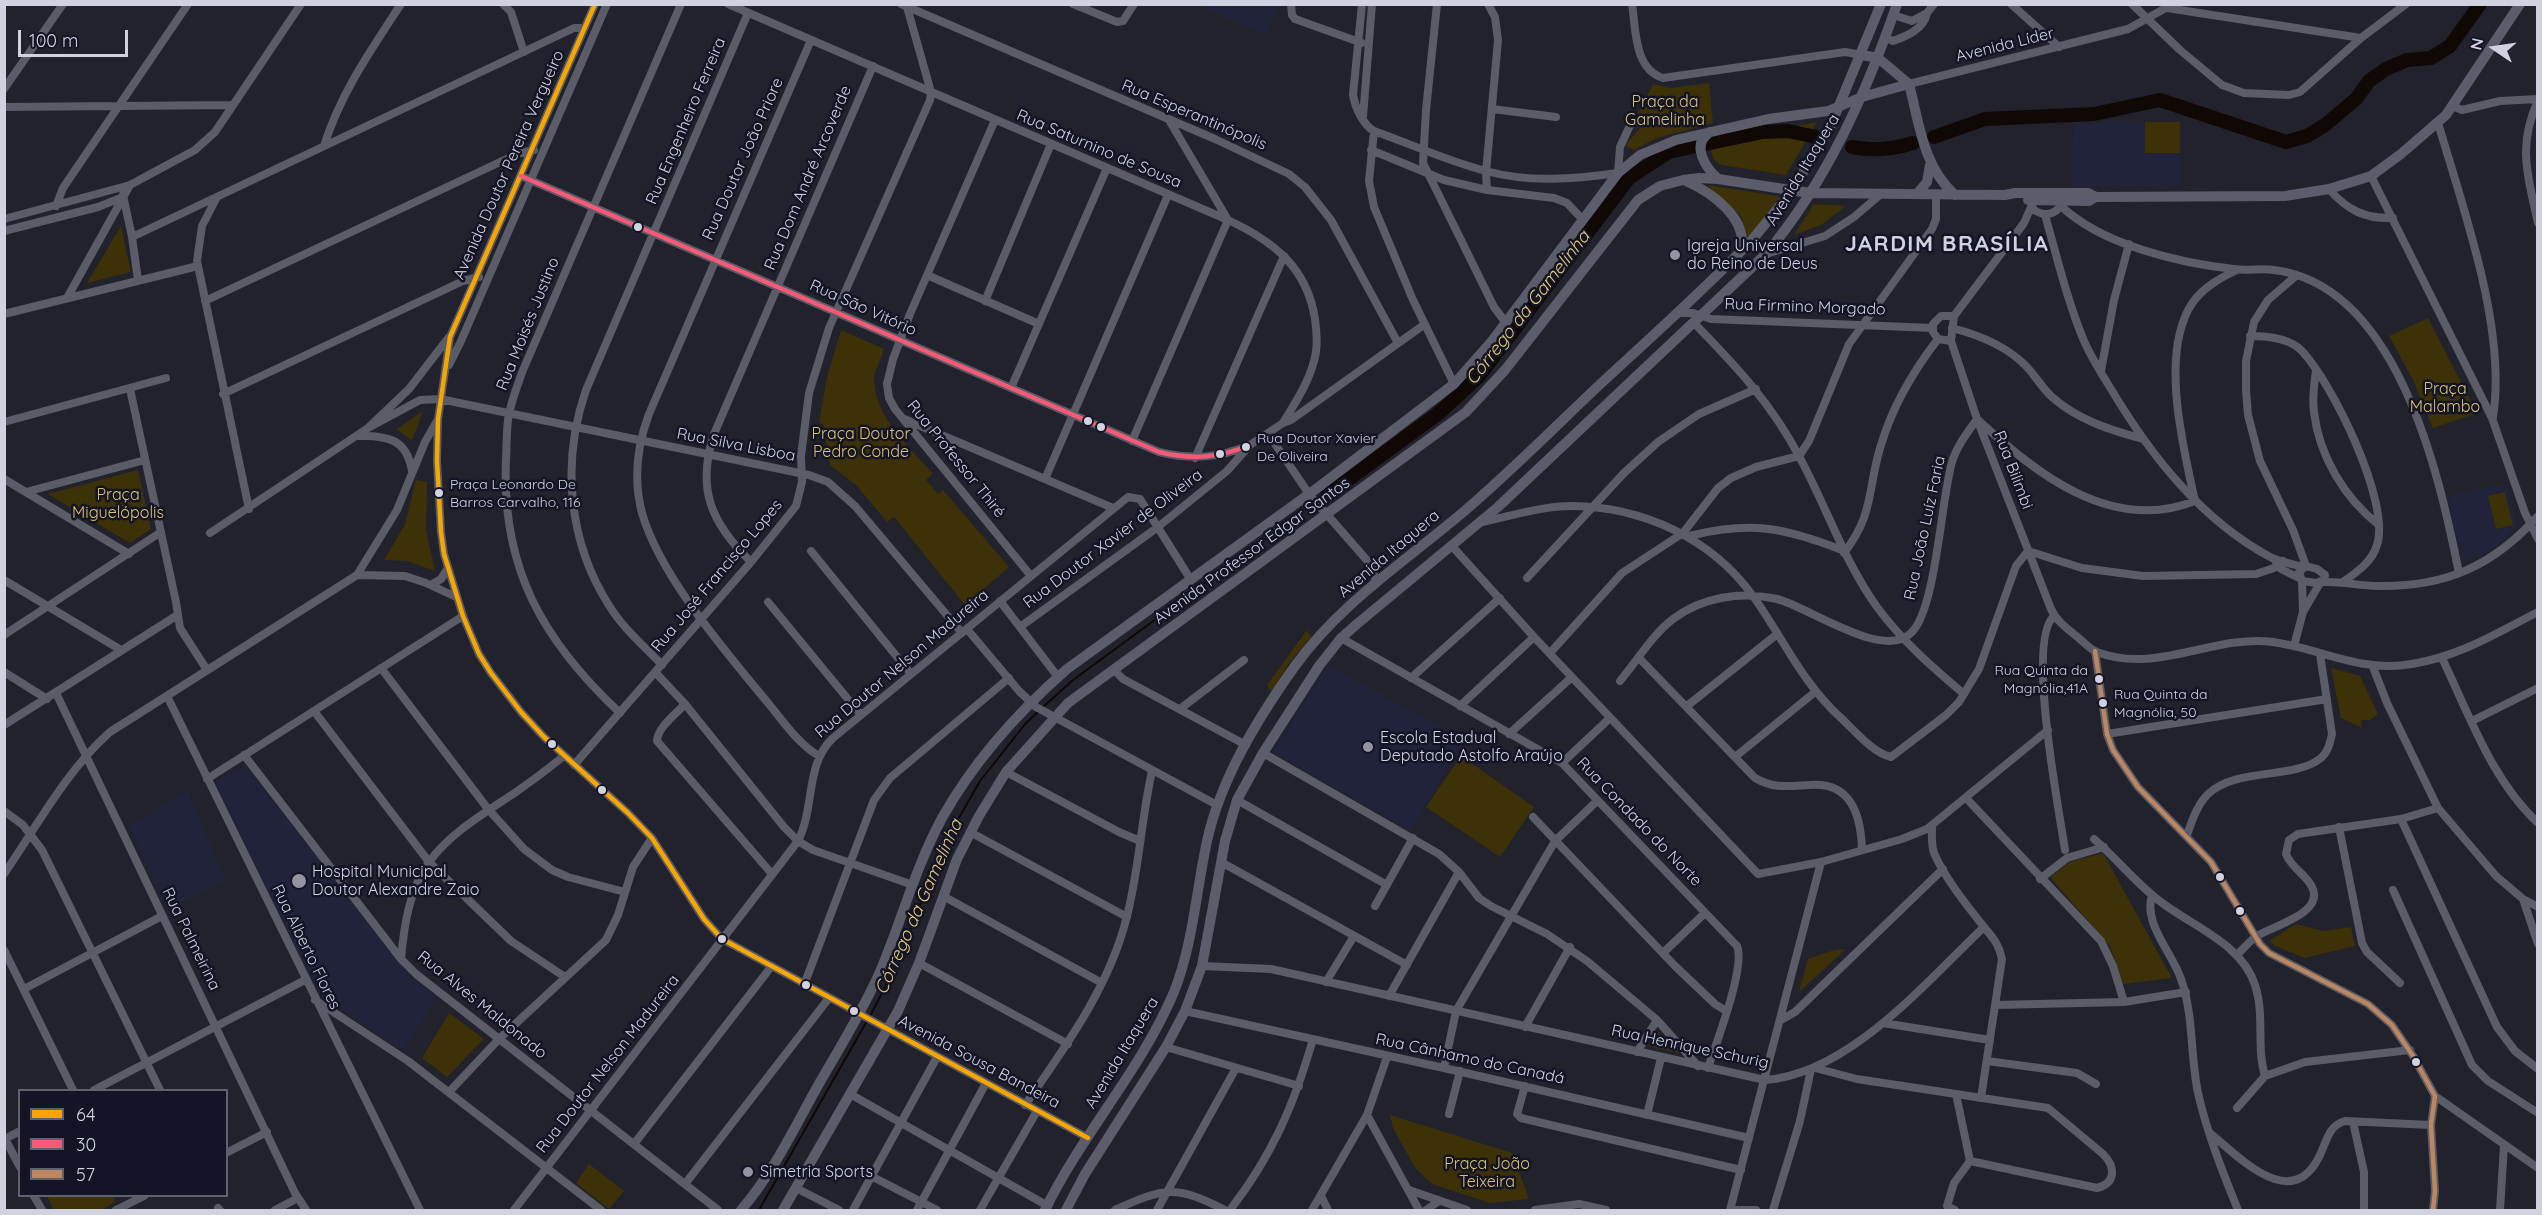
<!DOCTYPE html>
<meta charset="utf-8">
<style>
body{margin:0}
#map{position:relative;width:2542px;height:1215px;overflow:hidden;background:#21222c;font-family:Quicksand,sans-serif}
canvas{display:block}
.frame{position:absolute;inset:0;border:6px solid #d0d2df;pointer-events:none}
.legend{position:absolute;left:18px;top:1089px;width:210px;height:108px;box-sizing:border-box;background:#131526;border:2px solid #5f6170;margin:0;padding:8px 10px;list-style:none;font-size:18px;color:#d0d2df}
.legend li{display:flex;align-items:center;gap:12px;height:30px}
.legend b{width:30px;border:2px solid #5f6170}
.north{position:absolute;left:2464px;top:18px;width:60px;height:60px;-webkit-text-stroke:4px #131526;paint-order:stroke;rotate:283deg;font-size:16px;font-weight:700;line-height:24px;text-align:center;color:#d0d2df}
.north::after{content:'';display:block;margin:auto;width:21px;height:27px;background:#d0d2df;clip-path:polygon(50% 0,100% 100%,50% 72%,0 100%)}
.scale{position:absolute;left:18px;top:30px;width:110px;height:27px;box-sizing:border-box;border:3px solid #d0d2df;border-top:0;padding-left:8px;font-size:18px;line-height:21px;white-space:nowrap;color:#d0d2df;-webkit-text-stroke:4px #131526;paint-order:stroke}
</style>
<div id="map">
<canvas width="2542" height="1215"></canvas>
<div class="frame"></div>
<ul class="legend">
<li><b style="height:8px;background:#f7a600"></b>64</li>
<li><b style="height:8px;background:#f75a77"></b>30</li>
<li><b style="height:8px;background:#bb8660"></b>57</li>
</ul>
<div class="north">N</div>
<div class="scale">100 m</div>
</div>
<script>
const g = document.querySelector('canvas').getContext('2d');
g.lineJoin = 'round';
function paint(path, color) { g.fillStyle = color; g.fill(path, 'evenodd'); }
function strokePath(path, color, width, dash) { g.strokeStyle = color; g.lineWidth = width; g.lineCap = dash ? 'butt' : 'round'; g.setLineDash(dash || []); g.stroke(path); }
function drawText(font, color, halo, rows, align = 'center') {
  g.font = font + ' Quicksand,sans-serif'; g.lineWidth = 5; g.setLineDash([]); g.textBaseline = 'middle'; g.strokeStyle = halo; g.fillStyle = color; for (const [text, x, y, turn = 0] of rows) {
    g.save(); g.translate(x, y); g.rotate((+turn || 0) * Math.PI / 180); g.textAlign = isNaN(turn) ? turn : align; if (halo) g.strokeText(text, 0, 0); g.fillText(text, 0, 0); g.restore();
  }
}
const built = new Path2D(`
 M1199,5H1279L1266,35Z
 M2073,122L2182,123L2181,186H2072Z
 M2507,483L2517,525L2496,547L2478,556L2463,560L2460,551L2466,550L2464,543L2458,544L2448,497Z
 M1329,665L1463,741L1411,831L1273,752Z
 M242,767H246L409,976L435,996L436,1000L403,1050L319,993L216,785L217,782Z
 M188,790L225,880L167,909L129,826Z`);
const green = new Path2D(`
 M1709,83L1713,123L1657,138L1634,150L1627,147L1626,144L1639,129L1635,120L1653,84L1671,88Z
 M1817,122L1786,175L1722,165C1713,162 1712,157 1711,148L1715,142Z
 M2145,122H2180V153H2145Z
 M1707,185L1778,196L1779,198L1748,238L1741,216Z
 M1814,204L1846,206L1821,225L1794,235Z
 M121,226L131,272L87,283Z
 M2428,318L2477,413L2433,428L2414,382L2389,336Z
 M841,330L884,349C882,358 874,371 874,379C875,418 909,446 933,474L926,480L938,494L943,490L1009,567L965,605L894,517L887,522L856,485L830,465L823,424L819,423L827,377Z
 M423,411L412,441L397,429Z
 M138,470L151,529L130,543L48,494Z
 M416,480L427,482L426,530L435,571L407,561L384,560L405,524Z
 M2505,492L2513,525L2496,529L2488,496Z
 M1307,630L1311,637L1290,662L1272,692L1267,685Z
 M2331,668L2360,676L2378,714L2370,720H2361L2362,728L2341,718Z
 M1461,756L1534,807L1500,857L1426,807Z
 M2103,853L2172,978L2123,984L2110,946L2050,877L2070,862Z
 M2296,924L2323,931L2351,927L2355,946L2305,958L2275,946L2269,941Z
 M1846,949L1799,992L1808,959L1834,950Z
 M449,1013L484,1039L447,1077L422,1058Z
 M1659,1032L1678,1051L1679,1053L1648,1046Z
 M1390,1115L1512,1153L1529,1199L1490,1203L1432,1184L1415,1168L1393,1128Z
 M589,1164L624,1191L609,1209L576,1183Z
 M47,1196H113L115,1202L102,1210H54Z`);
const stream = new Path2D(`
 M1043,707L1073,680L1299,514
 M870,1016L896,966L944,844L980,781L1026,723L1039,711
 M759,1210L867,1021`);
const river = new Path2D(`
 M1934,137L1985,119L2094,114L2160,100L2286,142L2307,136L2325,125L2356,99L2369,81L2386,69L2407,60L2431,58L2450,46L2480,4
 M1705,144L1763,132L1788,131L1816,137
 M1852,147C1873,151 1894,149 1913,143
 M1327,495L1439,413L1479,376L1629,178L1669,152L1696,146`);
const minor = new Path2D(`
 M503,4L511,12L524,52
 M595,4L450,337L438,419L437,461L441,532L444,554L463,616L479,654L491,673L521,712L544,737L628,813L652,838L704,919L722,939L1088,1138
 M728,4L1228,220C1273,241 1307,267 1315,319C1317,333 1318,348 1314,361C1308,384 1295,403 1283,423
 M901,4L1215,139L1289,174L1305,187L1331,220L1398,343
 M1073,4L1117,22L1123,21L1134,4
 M1291,4L1292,15L1295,19L1362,43
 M1362,4L1353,95C1355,107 1363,125 1374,131C1411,144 1447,161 1486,171C1529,183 1575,179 1618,173L1620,147L1633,119
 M1437,4L1426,110L1423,163L1494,307L1506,323
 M1632,4C1636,30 1634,69 1663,78L1845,52L1862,55
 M2011,4L2059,47
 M2132,4L2180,50L2222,85L2244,93L2289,95L2300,92L2361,38L2406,4
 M2167,8L2361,38
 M1893,15L1912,21L1927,13L1934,4
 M1885,38L1893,41C1907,36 1924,29 1927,13
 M811,40L649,414C637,446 633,479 642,513C660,576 726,652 768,703C784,722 798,744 819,756
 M1909,84L2128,29L2173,4
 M4,89L63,4
 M2538,101C2517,145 2528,178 2538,223
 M2452,106L2462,110L2500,101L2538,99
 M4,107L233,105
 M1492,109L1556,117
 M1363,117L1372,4
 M995,120L910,314L893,359L887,384L889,398L895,409L1031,576
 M2438,123C2463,208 2507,329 2493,417
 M1374,131L1369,181L1374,207L1413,300L1454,384
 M324,146C340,94 371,50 401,4
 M1371,150L1444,180L1487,190L1554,198L1567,203L1583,220
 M521,176L1159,452C1192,460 1219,458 1250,445
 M2371,176L2492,418L2525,513L2538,539
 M2329,189C2347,210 2365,219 2393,218
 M1487,190L1486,172L1498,40L1495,17L1488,4
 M123,195L132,237L138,280
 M217,197L202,226L197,261L249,509
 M2031,204L2034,210C2045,217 2055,215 2062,204
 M56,206L63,188L188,4
 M2061,206C2102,245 2179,263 2234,269C2247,271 2261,268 2274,270C2397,285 2439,473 2459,573
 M2031,207L2024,223L1954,316L1951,341L1977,419L2051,609C2056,620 2065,627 2075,635C2082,640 2089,649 2097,652C2155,675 2215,634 2273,642C2322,649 2361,673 2412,664C2460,656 2495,634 2538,612
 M2045,215C2057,257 2067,300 2084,341C2091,357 2101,373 2111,389C2151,456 2202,521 2272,558C2281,562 2293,564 2303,567
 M4,219L130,185L195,150L215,132L301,4
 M4,231L98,207L123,197
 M132,237L574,28H584
 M1766,254L1825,236L1854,217L1881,194
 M927,275L1039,324
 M2297,275L2268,300L2254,322L2246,361V390L2248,415L2260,461L2293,530L2306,566
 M67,298L130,185
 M205,301L517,154L534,150
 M985,301L1051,144
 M1677,313H1693L1711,319L1932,328
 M4,314L198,266
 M1694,323C1735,365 1772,404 1800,458C1827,508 1844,561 1877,607C1902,641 1932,667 1964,694
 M1952,328C1979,335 2005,345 2025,365C2035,375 2042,388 2052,397C2078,420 2110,430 2143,439
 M2250,336C2267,336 2290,338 2302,351C2332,383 2391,502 2377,545C2372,562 2357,572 2343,582
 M1951,341L1938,339L1933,332V324L1941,316H1954
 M449,365L461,341L607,4
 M2101,371L2114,300L2129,244
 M2316,371C2314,384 2312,398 2314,412C2319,456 2345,499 2379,525
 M1011,388L1107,168
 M130,389L176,602L180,628L207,670
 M223,394L463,281L479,277
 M904,419L1113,508
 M4,422L166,378
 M368,428L420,400L440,399L809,475L828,482L855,506L962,633
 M1269,435L1309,494L1372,566L1376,583
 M358,436C387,435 407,439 412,471
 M1132,441L1228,220L1169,120
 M1195,458L1284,256
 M4,479L129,554
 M1045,479L1168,195
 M26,492L145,460
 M1482,522C1511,516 1542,506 1572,506C1643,507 1711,538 1753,596C1783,638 1802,683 1841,718C1854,730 1873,753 1891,757L1946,715L1959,702L1979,669L2016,566L2028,551L2082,568L2143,576L2256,574L2274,568L2283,561
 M210,533L368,428L409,389L449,337
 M1689,536C1751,521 1783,527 1842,550
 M1451,545L1534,637L1758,874L1821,862L1902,839L1927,829L2048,730
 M811,551L911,674
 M1844,553C1875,513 1867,489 1881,445C1892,408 1914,370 1938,339
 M751,562C711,523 696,489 714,434L873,66
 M2276,562L2281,569L2299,578
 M2306,566L2317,569L2325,575L2324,580L2316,583L2302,581L2299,572Z
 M357,575L405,576L426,583L456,597
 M1527,578L1624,473L1658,442L1699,414L1756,389
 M4,580L121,650
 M2302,581L2303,612
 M2323,582C2341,581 2359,586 2378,586C2446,587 2493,566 2538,516
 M431,585L441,579L448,568
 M1000,601L1058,677
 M768,602L861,715
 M2054,616C2026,639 2059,810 2065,850
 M1020,627L1158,527L1227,471L1250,445L1283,423L1291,420L1425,324
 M967,629L1019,691L1036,707L1217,805
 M4,635L161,532
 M1341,638L1562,763L1737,946C1746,966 1716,1044 1708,1068
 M2294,646L2303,612L2320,583
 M2095,651L2107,734L2113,750L2138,787L2211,862L2260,944L2269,953L2368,1004L2392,1025L2413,1056L2435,1096L2431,1125L2435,1191L2433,1210
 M1550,653L1622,573L1683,533L1718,488L1731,478L1756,467L1799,456L1809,441L1849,344L1932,229L1936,219V195
 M1639,658L1755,778C1774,789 1788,786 1809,785C1851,781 1861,815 1862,850
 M2442,658C2469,714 2491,779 2538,823
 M662,665C644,646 623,628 610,607C568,542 561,462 586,390L748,13
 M2373,667L2387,703L2438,808L2496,876L2523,899L2538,944
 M381,668L488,809L524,849L552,870L568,877L625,892
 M1114,670L1123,679L1246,745
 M4,672L47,699
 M655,672L685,704L784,827L798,841L813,850L913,885
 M1411,678L1500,598
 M1620,681C1637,661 1652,635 1673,619C1702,597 1741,591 1777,599C1809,607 1883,661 1911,633C1936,610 1941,500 1952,462C1957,446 1967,433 1977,419C2035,473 2111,534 2195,501C2183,447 2159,351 2193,302C2204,287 2220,278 2237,270
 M56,693L295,1193L306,1210
 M167,696L420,1210
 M685,704C676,714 657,728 657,741L772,874
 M1460,706L1534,637
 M1687,706L1776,635
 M1180,709L1244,660
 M314,711L429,862L511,941L565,977
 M620,713C543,641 501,568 506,459C507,444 506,428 509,414C512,399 518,384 523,370L681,4
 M2472,721L2538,688
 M4,725L176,616
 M1509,734L1572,677
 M2107,734L2327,699
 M1263,753L1439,854L1459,872L1479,898L1491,906L1547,934L1587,961L1657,1020L1698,1066
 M244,755L401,959L416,974L718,1210
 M1735,757L1815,692
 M1562,763L1610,718
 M574,765L751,562L796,506L802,482L801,456L809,393L829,328L930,100L931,92L907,7
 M1006,772L1119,832L1140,841
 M207,779L463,616
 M1966,798L2101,941L2113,966L2124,1002
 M1237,800L1387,885
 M4,811L23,825L42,850L160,1090
 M1533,817L1675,966L1715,1004L1726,1011
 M2401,819L2497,1027L2515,1051L2538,1069
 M1932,826C1932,835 1931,844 1934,853C1944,877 1968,907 1984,927C1993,938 1999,944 2002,959L1981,1098
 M2339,827L2362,943L2367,952L2400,983
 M970,832L1127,917
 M2187,835C2192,821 2197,805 2208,794C2236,767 2294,780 2321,758C2328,752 2330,743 2332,734L2320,654
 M2094,839C2116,858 2134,881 2157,899C2189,925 2242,943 2255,985C2265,1015 2256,1047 2265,1076L2237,1108
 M1221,862L1407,965
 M4,874C37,826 66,771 110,732L357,575L397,510L425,442L437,421
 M2040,879L2067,858L2104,847
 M2393,890L2472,1065L2488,1081L2538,1113
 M2152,895C2143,924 2172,952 2181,979C2194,1016 2190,1055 2198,1093C2207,1133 2223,1173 2238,1210
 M943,896L1102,983
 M2523,899L2538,907
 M1375,906L1413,838
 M4,950L73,1090
 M1663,953L1705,913
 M2237,955C2242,950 2248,943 2254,938C2268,927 2326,914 2312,887C2306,874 2291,868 2286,854L2289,840L2298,834L2401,819L2438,808
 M401,959C404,926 409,890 429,862C451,832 486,812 516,792C532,781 548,769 564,756
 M919,963L1068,1044
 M1202,966L1271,969L1765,1080C1849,1074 1926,982 1984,927
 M1326,982L1354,936
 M804,985L874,800L890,778L1009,678
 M24,989L162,916
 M1389,996L1459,872
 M315,1000L408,1061L601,1210
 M1995,1005L2124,1002L2186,992
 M1185,1011L1444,1068L1749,1138
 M1781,1020L1795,1012L1943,869
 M1883,1023L1990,1040
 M1525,1027L1570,947
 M1166,1047L1299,1086
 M1637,1052L1657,1020
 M1987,1061L2077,1073L2096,1084
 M1444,1068L1456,1011L1555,841L1597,801
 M1815,1068L1857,1079L2048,1108L2103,1154C2115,1166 2117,1183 2097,1188L1970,1161
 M2265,1076L2305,1062L2410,1050
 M1525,1086L1517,1114L1521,1118L1741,1170
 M94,1090L305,980
 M449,1092L499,1039L606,940L618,915L633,867L652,838
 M850,1094L1048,1206
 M2435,1096L2538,1168
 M1025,1105C1065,1047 1108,989 1126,920C1139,872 1141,820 1152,771
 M1449,1114L1460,1071
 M1367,1115L1419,1210
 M1647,1115L1661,1058
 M2353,1122L2364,1172V1210
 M2210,1133C2247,1165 2297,1215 2323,1148C2328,1136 2331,1125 2345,1121L2431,1125
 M4,1137L20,1167
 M5,1139L20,1131
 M634,1144L771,967
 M226,1153L267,1132
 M871,1176L937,1210
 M685,1184L829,998
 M796,1188L839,1210
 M1409,1190L1467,1210
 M34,1196L42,1210
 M1321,1196L1328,1210
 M218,1208L220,1210
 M116,1210L144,1196
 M275,1210L298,1198
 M514,1210L798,841C815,808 805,764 833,738L1128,497L1140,499L1191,580
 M853,1210L937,1057
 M917,1210L986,1083
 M980,1210L1037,1111
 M1115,1210C1165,1187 1176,1185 1225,1210
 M1157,1210L1236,1068
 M1230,1210C1272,1156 1294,1105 1313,1039
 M1312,1210L1367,1115L1387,1057
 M1426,1210L1439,1201
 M1535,1210L1579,1204L1606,1210
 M1730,1210L1821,862
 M1733,1210H1756
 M1773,1210L1800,1121L1811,1069
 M1955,1210L1947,1206L1954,1183L1970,1161L1956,1094
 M2500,1210L2504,1145`);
const major = new Path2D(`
 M1862,55L1878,58L1909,84
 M1909,84C1919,122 1923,167 1955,195
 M1710,132C1690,145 1706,168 1718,179
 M1686,181C1711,192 1751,220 1740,252
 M1917,194L1927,182L1930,165
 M2028,200L2089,201L2096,197L2285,196L2329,189L2371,176L2401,154L2446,115L2520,4
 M741,1210C774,1172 795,1126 820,1082C840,1047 862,1012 879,974C901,923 915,868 942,818C974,761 1018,712 1067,669L1316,489L1454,384L1492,341L1618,173L1640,155L1676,140L1768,119L1828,111L1862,97L1909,84
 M783,1210L898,1011L919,963L957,859L979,816L1006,772L1068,703L1466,412L1505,370L1638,200L1660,186L1683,180L1699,178L1718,179L1810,193L2005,195L2015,193H2088L2096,197
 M1045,1210C1082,1134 1141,1070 1174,992C1193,944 1196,892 1207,841C1221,778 1258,718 1295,666C1341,602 1410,558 1468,508C1512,470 1553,429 1595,389C1648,340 1702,292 1752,240L1792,191L1831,125L1881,4
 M1066,1210L1085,1174L1166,1047L1185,1011L1202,966L1225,841L1237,800L1263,753L1319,666L1341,638L1357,624L1498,507L1766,254C1827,181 1866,94 1897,4`);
const bus1 = new Path2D(`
 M595,4L450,337L438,419L437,461L441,532L444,554L463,616L479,654L491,673L521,712L544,737L628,813L652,838L704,919L722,939L1088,1138`);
const bus2 = new Path2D(`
 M521,176L1159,452C1192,460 1219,458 1250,445`);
const bus3 = new Path2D(`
 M2095,651L2107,734L2113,750L2138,787L2211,862L2260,944L2269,953L2368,1004L2392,1025L2413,1056L2435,1096L2431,1125L2435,1191L2433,1210`);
const markers = [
 [638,227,5,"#d0d2df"],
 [1675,255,6,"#9394a0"],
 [1088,421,5,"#d0d2df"],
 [1101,427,5,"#d0d2df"],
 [1246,447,5,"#d0d2df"],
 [1220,454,5,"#d0d2df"],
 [439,493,5,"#d0d2df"],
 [2099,679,5,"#d0d2df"],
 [2103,703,5,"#d0d2df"],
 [552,744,5,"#d0d2df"],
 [1368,747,6,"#9394a0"],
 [602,790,5,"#d0d2df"],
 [2220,877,5,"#d0d2df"],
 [299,881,8,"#9394a0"],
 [2240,911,5,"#d0d2df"],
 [722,939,5,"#d0d2df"],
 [806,985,5,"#d0d2df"],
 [854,1011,5,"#d0d2df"],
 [2416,1062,5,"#d0d2df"],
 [748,1172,6,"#9394a0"]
];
const busNames = [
 ["Rua Doutor Xavier",1257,439],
 ["De Oliveira",1257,457],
 ["Praça Leonardo De",450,485],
 ["Barros Carvalho, 116",450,503],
 ["Rua Quinta da",2088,671,"right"],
 ["Magnólia,41A",2088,689,"right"],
 ["Rua Quinta da",2114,695],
 ["Magnólia, 50",2114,713]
];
const streetNames = [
 ["Avenida Líder",2005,45,-14],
 ["Rua Esperantinópolis",1194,115,23],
 ["Rua Engenheiro Ferreira",686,121,-67],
 ["Rua Saturnino de Sousa",1099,149,23],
 ["Rua Doutor João Priore",743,159,-66],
 ["Avenida Doutor Pereira Vergueiro",509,165,-66],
 ["Avenida Itaquera",1803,170,-59],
 ["Rua Dom André Arcoverde",808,178,-67],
 ["Rua Firmino Morgado",1805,307,2],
 ["Rua São Vitório",863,308,24],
 ["Rua Moisés Justino",528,324,-68],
 ["Rua Silva Lisboa",736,445,11],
 ["Rua Professor Thiré",956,459,51],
 ["Rua Bilimbi",2013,470,69],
 ["Rua João Luíz Faria",1925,528,-78],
 ["Rua Doutor Xavier de Oliveira",1113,539,-37],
 ["Avenida Professor Edgar Santos",1252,551,-36],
 ["Avenida Itaquera",1389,554,-40],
 ["Rua José Francisco Lopes",717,576,-50],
 ["Rua Doutor Nelson Madureira",902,664,-40],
 ["Rua Condado do Norte",1639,822,46],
 ["Rua Palmeirina",191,939,64],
 ["Rua Alberto Flores",306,947,64],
 ["Rua Alves Maldonado",482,1005,39],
 ["Rua Henrique Schurig",1690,1047,12],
 ["Avenida Itaquera",1122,1053,-59],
 ["Rua Cânhamo do Canadá",1470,1059,12],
 ["Avenida Sousa Bandeira",979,1062,28],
 ["Rua Doutor Nelson Madureira",608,1064,-52]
];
const parkNames = [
 ["Praça da",1665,102],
 ["Gamelinha",1665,120],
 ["Praça",2445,389],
 ["Malambo",2445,407],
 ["Praça Doutor",861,434],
 ["Pedro Conde",861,452],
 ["Praça",118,495],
 ["Miguelópolis",118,513],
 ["Praça João",1487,1164],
 ["Teixeira",1487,1182]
];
const poiNames = [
 ["Igreja Universal",1687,246],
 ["do Reino de Deus",1687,264],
 ["Escola Estadual",1380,738],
 ["Deputado Astolfo Araújo",1380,756],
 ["Hospital Municipal",312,872],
 ["Doutor Alexandre Zaio",312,890],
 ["Simetria Sports",760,1172]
];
const waterNames = [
 ["Córrego da Gamelinha",1528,308,-52],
 ["Córrego da Gamelinha",919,907,-66]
];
const districtNames = [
 ["JARDIM BRASÍLIA",1947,244]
];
paint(built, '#21233a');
paint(green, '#3d3107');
strokePath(stream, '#0f0804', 2);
strokePath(river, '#0f0804', 14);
strokePath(minor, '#5a5c68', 8);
strokePath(major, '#5b5d6b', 10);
strokePath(bus1, '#f7a600', 4.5);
strokePath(bus2, '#f75a77', 4.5);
strokePath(bus3, '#bb8660', 4.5);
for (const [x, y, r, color] of markers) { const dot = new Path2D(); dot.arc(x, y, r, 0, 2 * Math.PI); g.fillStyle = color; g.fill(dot); strokePath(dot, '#131526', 2); }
drawText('14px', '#d0d2df', '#131526', busNames, 'left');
drawText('16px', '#d0d2df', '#131526', streetNames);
drawText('16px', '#dcc16e', '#131526', parkNames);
drawText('16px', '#d0d2df', '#131526', poiNames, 'left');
drawText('italic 18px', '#e7cc79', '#131526', waterNames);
g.letterSpacing = '1.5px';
drawText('bold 22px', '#d0d2df', '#131526', districtNames);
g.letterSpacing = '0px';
</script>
